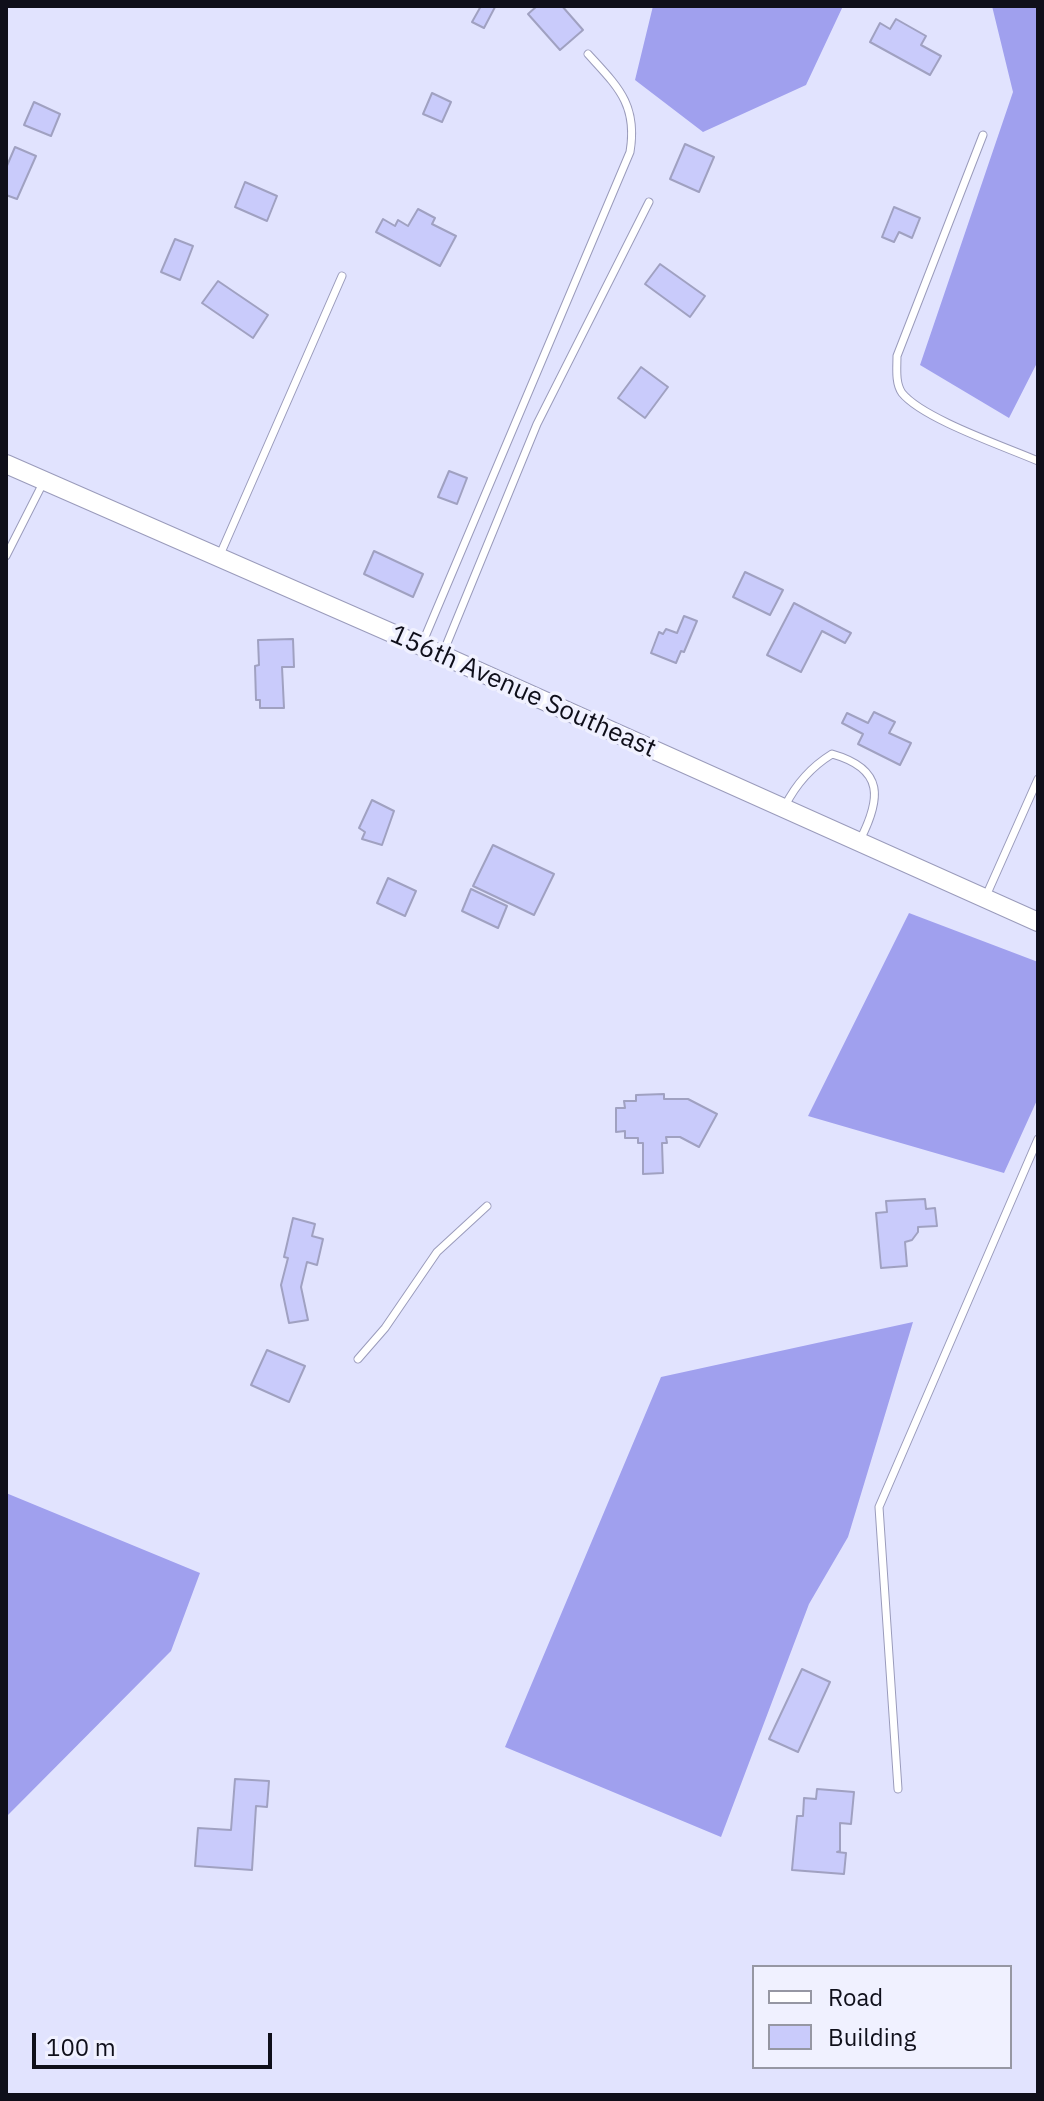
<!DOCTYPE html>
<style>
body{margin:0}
#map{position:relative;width:1044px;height:2101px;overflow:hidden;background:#e1e3fe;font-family:"IBM Plex Sans",sans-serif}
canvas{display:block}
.frame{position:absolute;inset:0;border:8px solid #0f0f1a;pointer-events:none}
.legend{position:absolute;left:752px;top:1965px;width:260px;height:104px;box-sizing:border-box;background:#f0f1ff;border:2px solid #9697a3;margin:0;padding:10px 14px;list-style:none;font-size:24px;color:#0f0f1a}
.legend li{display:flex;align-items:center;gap:16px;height:40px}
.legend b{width:40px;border:2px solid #9697a3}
.scale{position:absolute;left:32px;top:2033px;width:240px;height:36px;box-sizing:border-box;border:4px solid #0f0f1a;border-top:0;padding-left:10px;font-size:24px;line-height:28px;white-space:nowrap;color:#0f0f1a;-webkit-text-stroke:6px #f0f1ff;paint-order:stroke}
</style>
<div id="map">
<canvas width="1044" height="2101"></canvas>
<div class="frame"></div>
<ul class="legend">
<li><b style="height:10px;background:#fff"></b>Road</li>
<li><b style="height:22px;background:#c9cbfb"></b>Building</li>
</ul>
<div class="scale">100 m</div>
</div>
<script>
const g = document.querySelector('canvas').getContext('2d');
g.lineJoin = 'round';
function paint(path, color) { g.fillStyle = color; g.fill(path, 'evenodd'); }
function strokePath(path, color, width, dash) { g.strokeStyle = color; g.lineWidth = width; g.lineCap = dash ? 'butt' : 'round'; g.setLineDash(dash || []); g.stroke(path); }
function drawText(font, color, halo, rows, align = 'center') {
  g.font = font + ' "IBM Plex Sans",sans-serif'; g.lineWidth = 7; g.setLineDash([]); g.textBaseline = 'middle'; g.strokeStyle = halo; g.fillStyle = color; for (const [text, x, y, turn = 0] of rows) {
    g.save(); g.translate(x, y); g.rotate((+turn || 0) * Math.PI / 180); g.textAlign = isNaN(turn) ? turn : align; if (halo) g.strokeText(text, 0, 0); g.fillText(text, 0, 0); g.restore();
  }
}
const forest = new Path2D(`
 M653,6H843L806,85L703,132L635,80Z
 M992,6H1038V361L1009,418L920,365L1013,92Z
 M909,913L1038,962V1098L1004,1173L808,1116Z
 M913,1322L848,1537L809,1604L721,1837L505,1747L661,1377Z
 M6,1493L200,1573L171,1651L6,1817Z`);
const building = new Path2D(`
 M481,6L495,7L484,28L472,22Z
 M537,6H562L583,30L560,50L528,14Z
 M896,19L926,36L921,45L941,56L930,75L870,42L880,23L890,29Z
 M432,93L451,102L442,122L423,114Z
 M34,102L60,114L51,136L24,125Z
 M685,144L714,157L699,192L670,179Z
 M15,147L36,156L17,199L6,195V168Z
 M245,182L277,196L267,221L235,207Z
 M894,207L920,218L912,238L899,232L894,242L882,237Z
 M418,209L435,218L432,224L456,236L440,266L376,232L383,219L395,226L398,220L408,226Z
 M175,239L193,246L180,280L161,272Z
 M660,264L705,296L690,317L645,284Z
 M218,281L268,315L253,338L202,303Z
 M641,367L668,387L645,418L618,398Z
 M449,471L467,478L457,504L438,497Z
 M374,551L423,574L413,597L364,574Z
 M745,572L783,590L770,615L733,597Z
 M794,603L851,633L845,643L822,631L801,672L767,655Z
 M684,616L697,621L684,652L681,651L676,663L651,653L659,632L663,634L666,629L677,633Z
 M293,639L294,667H282L284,708H260V700H256L255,666L259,665L258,640Z
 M874,712L895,722L889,733L911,743L900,765L858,744L863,734L842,723L847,713L868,723Z
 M372,800L394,811L382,845L362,839L365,832L359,828Z
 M493,845L554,874L534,915L473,886Z
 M388,878L416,891L405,916L377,903Z
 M471,889L507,906L498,928L462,911Z
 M664,1094V1099H688L717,1114L699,1147L680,1137H666L667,1143H662L663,1173L643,1174V1143H638V1138H625V1131L616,1132V1108H625L624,1101H636V1095Z
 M925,1199L926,1209L935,1208L937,1226L918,1227V1232L912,1240L905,1242L907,1266L881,1268L876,1213L887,1212L886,1201Z
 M293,1218L315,1224L312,1236L323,1239L317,1265L307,1262L301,1287L308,1320L289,1323L281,1285L288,1258L284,1257Z
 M267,1350L305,1366L289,1402L251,1385Z
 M802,1669L830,1682L798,1752L769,1739Z
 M235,1779L269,1781L267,1807L256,1806L252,1870L195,1866L198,1828L231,1830Z
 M817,1789L854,1792L851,1824L840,1823V1851L837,1852L846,1853L844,1874L792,1870L797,1816H803L804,1798L816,1799Z`);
const service = new Path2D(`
 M983,135L897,356C897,368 895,383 902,393C923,419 1006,447 1038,461
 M6,556L43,483
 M219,557L342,276
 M422,644L630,152C638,104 617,86 588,54
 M443,653L537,424L649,202
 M785,806C796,784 811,767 832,754C885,769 881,799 860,840
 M986,896L1038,779
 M358,1359L385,1328L437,1252L487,1206
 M898,1789L879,1507L1038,1139`);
const tertiary = new Path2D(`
 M6,464L442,655L1038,922`);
const streetNames = [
 ["156th Avenue Southeast",523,692,24]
];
paint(forest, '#a0a0ee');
paint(building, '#c9cbfb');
strokePath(building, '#a0a1c1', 2);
strokePath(service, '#9a9bbb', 9);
strokePath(tertiary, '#9a9bbb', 20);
strokePath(service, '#fff', 7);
strokePath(tertiary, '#fff', 18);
drawText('26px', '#0f0f1a', '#f0f1ff', streetNames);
</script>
